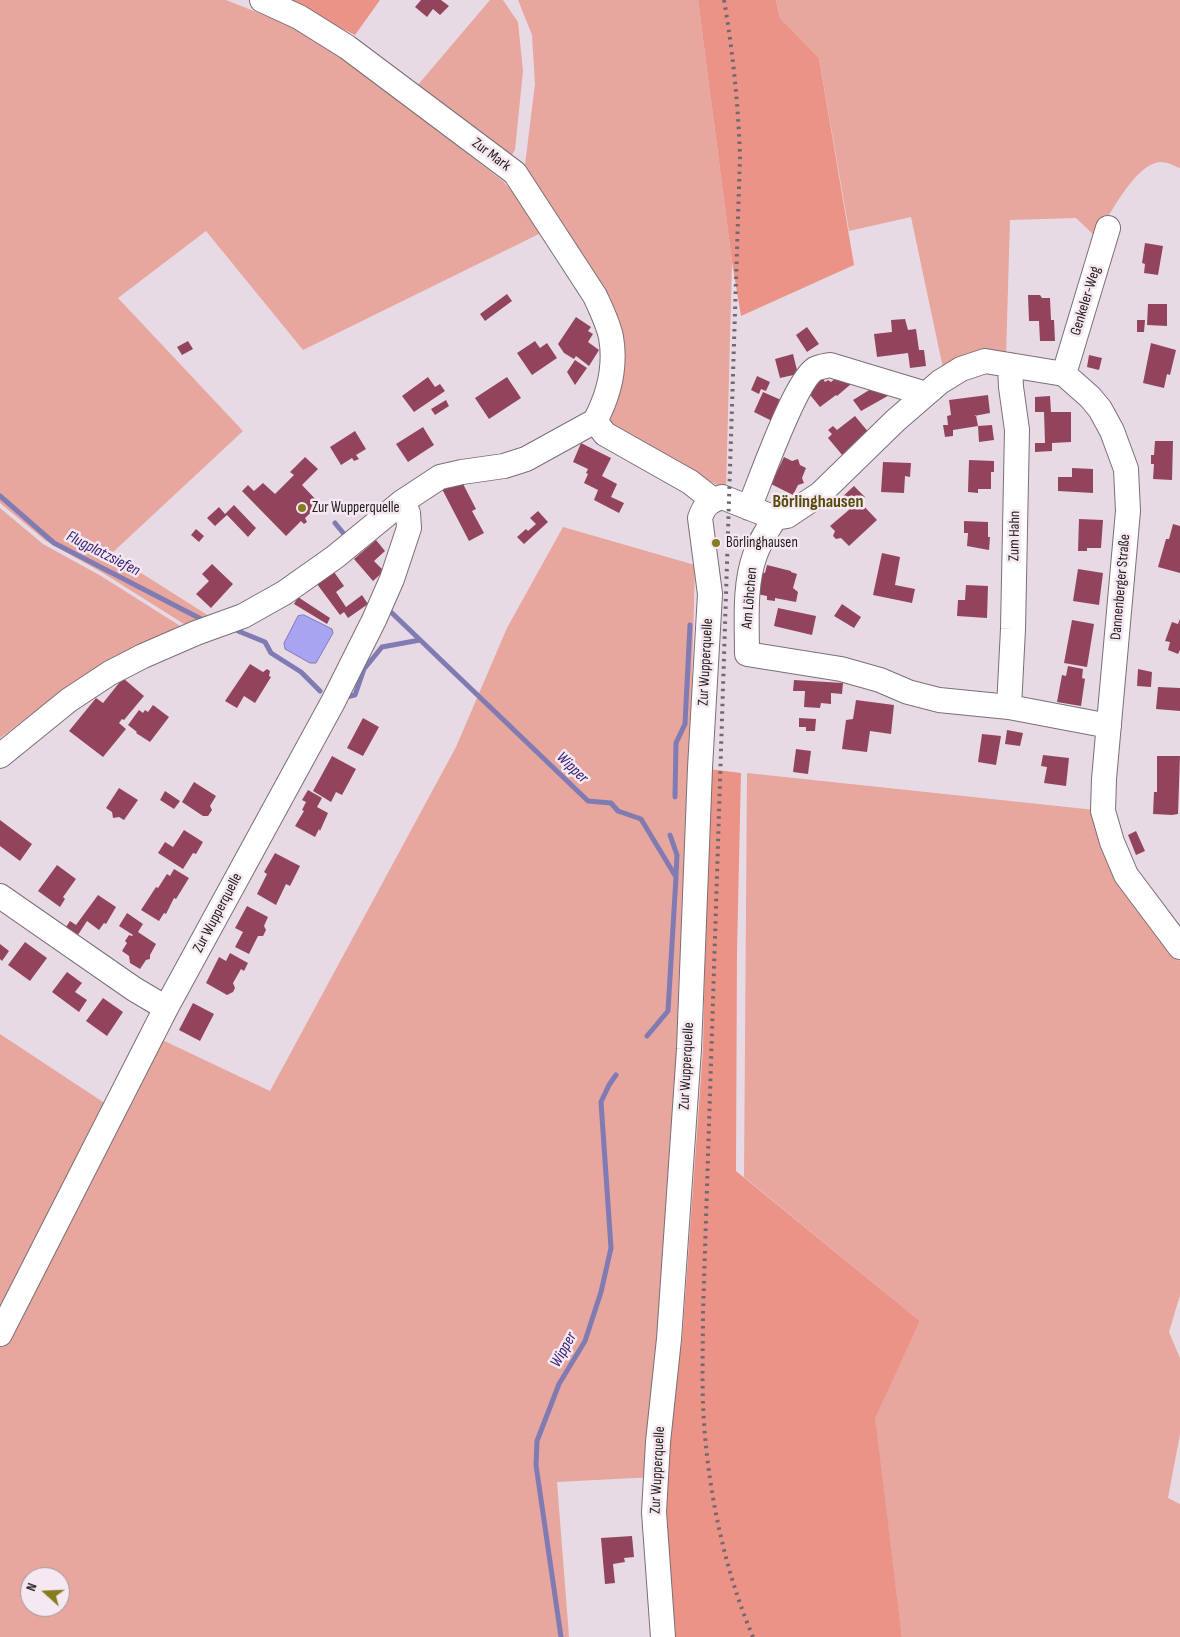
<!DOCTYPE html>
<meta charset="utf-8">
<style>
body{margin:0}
#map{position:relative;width:1180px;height:1637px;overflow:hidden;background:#e8dae4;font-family:"Sofia Sans Condensed",sans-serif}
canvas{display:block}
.north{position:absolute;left:20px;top:1567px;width:50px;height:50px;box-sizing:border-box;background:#f5e8f1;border:1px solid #a0969d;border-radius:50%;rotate:290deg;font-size:14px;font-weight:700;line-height:20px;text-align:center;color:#211c1f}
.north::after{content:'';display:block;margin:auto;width:18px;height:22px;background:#857c21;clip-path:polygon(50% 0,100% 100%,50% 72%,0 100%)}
</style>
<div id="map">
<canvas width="1180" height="1637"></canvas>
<div class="north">N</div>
</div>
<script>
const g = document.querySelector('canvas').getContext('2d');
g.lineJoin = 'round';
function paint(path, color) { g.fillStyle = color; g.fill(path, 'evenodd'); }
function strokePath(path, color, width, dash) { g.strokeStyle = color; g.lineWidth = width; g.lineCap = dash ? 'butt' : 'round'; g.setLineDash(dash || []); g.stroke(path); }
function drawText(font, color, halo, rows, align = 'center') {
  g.font = font + ' "Sofia Sans Condensed",sans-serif'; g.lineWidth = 5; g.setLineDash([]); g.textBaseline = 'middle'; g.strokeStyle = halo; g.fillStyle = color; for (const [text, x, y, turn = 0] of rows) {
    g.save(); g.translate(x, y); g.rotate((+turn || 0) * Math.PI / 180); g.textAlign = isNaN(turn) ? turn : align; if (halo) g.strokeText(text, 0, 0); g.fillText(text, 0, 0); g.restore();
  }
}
const green = new Path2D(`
 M0,0H226L289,25L334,50L504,182L523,203L543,232L303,350L206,231L118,298L243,431L111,554L217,621L192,629L103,573L46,541L0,503Z
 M490,0H503L518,22L523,71L515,150L508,160L417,86Z
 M518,0H698L732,262L726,490L610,426L618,373L619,351L524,173L535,84L532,35Z
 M776,0H1180V168C1174,166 1168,162 1161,162C1136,162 1108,218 1096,237L1076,218L1010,220L1006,356L943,368L911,217L849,231L819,58L780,18Z
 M0,508L43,544L101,576L185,629L70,685L0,738Z
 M563,527L695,565L682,1059L654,1477L557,1482L569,1637H0V1338L156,1037L270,1091L456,747L507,628ZM30,1577H60V1607H30Z
 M747,773L1095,810L1148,923L1180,961V1295L1169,1332L1180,1358V1434L1168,1498L1180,1504V1637H902L874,1418L920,1321L744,1177Z
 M0,1034L109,1106L0,1324Z`);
const forest = new Path2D(`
 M284,0H380L355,35Z
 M698,0H776L780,18L819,58L854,265L741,316L732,262Z
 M709,769L741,773L737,951L736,1171L920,1321L875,1418L902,1637H663L660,1443L682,1341L703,1049Z`);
const water = new Path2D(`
 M304,615L332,629L333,633L316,663H310L285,649L284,643L298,616Z`);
const stream = new Path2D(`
 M0,496L54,543L205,621
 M335,523L344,534
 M392,613L588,801L611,803L618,811L641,819L676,877L668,1011L647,1036
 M238,631L265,642L271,653L301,672L320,691
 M346,697L355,695L364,669L382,647L420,640
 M675,797L676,743L685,724L690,625
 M670,835L677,855L676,875
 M561,1637L536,1465L537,1441L559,1384L585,1341L601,1292L611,1248L601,1102L609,1085L616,1075`);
const building = new Path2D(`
 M421,0H441L449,6L440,15L433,9L427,17L415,7Z
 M1145,243L1163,246L1158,275L1144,273L1145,264L1142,263Z
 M507,294L512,301L485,321L480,314Z
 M1028,295H1040L1042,298H1050L1051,320H1054L1055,341H1040L1039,321H1029Z
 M1148,304H1167V326L1147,325Z
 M576,317L591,327L588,331L593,334L588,342L599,350L589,366L576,356L574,359L564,353L558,344Z
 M905,319L908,330L916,329L919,350H924L926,366L910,368L908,353L877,357L874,334L892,332L891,320Z
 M1137,320H1145L1144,332H1137Z
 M807,327L819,344L807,352L796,335Z
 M188,341L193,349L182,355L177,347Z
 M535,341L540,348L547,343L557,358L532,375L517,353Z
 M1151,343L1176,350L1170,375L1167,374L1164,388L1143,383Z
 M793,354L798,374L780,378L775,359Z
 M1089,355L1102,358L1099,370L1087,367Z
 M575,360L587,368L575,385L567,372Z
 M842,373L851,384L837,396L836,395L820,407L806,390L822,377L825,382L828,380L831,382Z
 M757,376L770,382L766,391L761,389L759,394L751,390Z
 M428,377L435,387L440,384L445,391L414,412L402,396Z
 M507,377L521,398L489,419L475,398Z
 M879,384L893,393L861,411L853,400Z
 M763,392L781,400L772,421L754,412Z
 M988,395L990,413L974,416L976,415L978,426L992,425L994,440L979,442L978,426L953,430V436L945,437L943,425H948L947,416L951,415L949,400Z
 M1050,396L1051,412H1071V442L1052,443V451L1035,452V443H1045L1044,412H1035V397Z
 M446,400L449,406L435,415L431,409Z
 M855,416L870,434L843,456L828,438L832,434L828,430L833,426L837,430Z
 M423,427L434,445L408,462L396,444Z
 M355,431L366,449L356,455L359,459L354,461L352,458L341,465L330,447Z
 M1155,441H1173L1172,480L1153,479L1154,464H1151V455H1154Z
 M581,443L611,458L602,476L617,484L611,497L624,503L619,513L594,500L598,490L584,483L588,474L586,473L588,469L573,462Z
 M305,457L318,469L302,485L320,504L305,518L307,522L304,524L301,521L286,536L242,491L248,485L254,491L263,483L275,494L294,475L290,472Z
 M784,457L792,461L798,459L800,465L806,468L802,478L804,483L798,485L793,495L771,484Z
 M969,460L994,461V472H991V489H978V493L968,492Z
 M883,462L911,463L910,477L905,476L904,493L881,492Z
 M1072,468L1093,469V493L1058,491V477H1072Z
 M461,480L476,509L472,511L484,533L469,541L442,489Z
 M854,486L865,497L860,502L877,520L849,546L841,538L836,539L833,536L835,531L830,526L850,509L841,498Z
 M234,505L256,528L248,537L227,515L215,526L207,518L219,507L225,514Z
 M538,511L548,522L524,544L517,537L526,529L528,531L536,524L530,518Z
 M1079,519L1103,520L1101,548H1087V551H1078Z
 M964,521L988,522V537H990L989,550L967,546L968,533H964Z
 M1173,524L1180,526V573L1158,567L1166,539H1169Z
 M196,529L204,536L199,542L191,535Z
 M376,540L385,551L374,561L384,571L373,581L354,559Z
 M882,553L900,557L895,585L915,589L912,603L873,595Z
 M212,564L233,584L211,608L196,594L209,581L202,574Z
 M767,565L791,571V572L797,574L793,588L798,592L796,602L775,598V601L767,600V596L752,593L757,571L765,573Z
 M1078,569L1103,573L1099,605L1073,601Z
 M334,572L344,586L336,592L346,607L362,595L368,604L348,618L344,612L340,615L317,584Z
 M966,585L988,586L987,618L957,616L958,600H965Z
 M298,597L330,618L327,624L294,604Z
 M842,604L861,617L854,628L834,616Z
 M778,608L816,616L812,635L774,626Z
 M1180,619V650L1178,654L1168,650L1170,642L1165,641L1172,622L1178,624Z
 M1072,620L1094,624L1087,667L1064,663Z
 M250,664L263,672L267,669L270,671L269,676L271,677L255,703L244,696L237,708L225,701Z
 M1068,666L1083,669L1082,678L1085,679L1081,706L1057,702L1062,675L1066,676Z
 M1138,669L1152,672L1151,687L1137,686Z
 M123,678L144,696L124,720L122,719L119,723L126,729L103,757L69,731L96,698L103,703Z
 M794,680L843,683L842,694L831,693V704L821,703L820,708L804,707L805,691H793Z
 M1158,687L1180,688V711L1156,709Z
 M856,700L894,705L891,734L870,731L867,752L842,749L846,720L853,719Z
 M153,705L169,717L150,742L136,733L137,732L128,725L139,710L143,713L145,710L148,712Z
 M363,718L379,727L363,756L347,748Z
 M799,718L816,719L815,731H806V727H799Z
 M1007,730L1023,733L1020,746L1005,744Z
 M982,734L1001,736L996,765L978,762Z
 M796,749L811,751L808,774L793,772Z
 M1043,755L1069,758L1066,786L1044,783L1047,767L1041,766Z
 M332,756L356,769L342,795L336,792L331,802L313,791Z
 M1157,756H1180L1178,814L1172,815L1153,814L1154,792H1157Z
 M194,782L216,796L210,806L212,810L208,816H203L182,802Z
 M119,788L138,800L124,820L119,817L113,818L112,812L106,808Z
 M308,790L322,798L317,807L328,813L320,831L319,829L315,837L295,826L304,811L302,810L306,802L302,800Z
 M165,791L180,801L174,809L160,800Z
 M0,820L32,844L20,861L0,846Z
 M184,830L203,842L196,854L193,853L183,869L158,853L165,842L173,847Z
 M1136,831L1145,851L1136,855L1128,835Z
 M275,853L300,866L290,886L286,884L276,905L257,894L267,874L264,872Z
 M57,865L76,879L63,897L65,899L60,907L38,891Z
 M174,869L189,878L176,899L174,898L166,914L164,913L159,921L141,910L156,887L158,888L167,874L170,876Z
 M98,895L116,907L106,924L104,923L99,930L87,921L74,941L62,933L70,921L76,925Z
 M247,906L268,917L264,926L266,930L263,936H258L249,954L235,947L243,932L235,928Z
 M127,913L143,924L138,932L156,944L150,955V959L146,960L140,969L130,963L129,956L122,951L127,943L125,941L129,935L132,936L133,935L119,926Z
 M25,942L47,958L30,981L8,965Z
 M0,944L9,951L2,961L0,959Z
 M230,953L248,963L244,971L241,969L233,983L235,988L233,992L227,995L206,983L219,957L226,961Z
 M67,972L82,983L75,992L87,1000L79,1012L52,992Z
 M103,998L123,1012L107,1036L86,1021Z
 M193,1003L214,1014L200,1041L179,1030Z
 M632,1536L634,1557L624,1558L625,1562L613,1564L615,1583L605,1584L601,1538Z`);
const minor = new Path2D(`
 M262,0L299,17L347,47L515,173L595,296C601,309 608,323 611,337C616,366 609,395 595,421
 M1064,374L1108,228
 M595,421L605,434L690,482L713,500
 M749,508C760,482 795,381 815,369C819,367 825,366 830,365L926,394
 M775,518L787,516L820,494L896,420L940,382L961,369L985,361L1064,374L1090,397L1100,409L1112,431L1126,469L1128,511L1104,779L1103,811L1112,842L1126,875L1180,947
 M775,518C768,529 760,541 755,555C744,585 747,622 747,654L841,669L880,680L908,692L939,700L1009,707L1109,726
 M1009,707L1013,629L1017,430L1011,387L1010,365
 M0,756L69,700L110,673L143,656L196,633L243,616L284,593L335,557L402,502L440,477L462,472L504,466L526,459L595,421
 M0,896L134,989L166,1008L333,702L374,620L392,579L409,528L408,513L402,502
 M0,1334L166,1008
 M663,1637L654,1512L658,1442L669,1339L689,1049L700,768L710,594L700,518C704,506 709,501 722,497L775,518`);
const rail = new Path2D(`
 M724,0C733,52 738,103 740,156L703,1313C703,1344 702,1374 703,1404C706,1481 723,1567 753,1637`);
const markers = [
 [302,508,5,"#857c21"],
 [716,543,5,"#857c21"]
];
const streetNames = [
 ["Zur Mark",491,155,37],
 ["Genkeler-Weg",1086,301,-73],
 ["Zum Hahn",1015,536,-89],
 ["Dannenberger Straße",1121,587,-85],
 ["Am Löhchen",750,598,-85],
 ["Zur Wupperquelle",706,662,-87],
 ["Zur Wupperquelle",218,913,-62],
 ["Zur Wupperquelle",687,1066,-87],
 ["Zur Wupperquelle",658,1470,-87]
];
const poiNames = [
 ["Zur Wupperquelle",312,508],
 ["Börlinghausen",726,543]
];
const waterNames = [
 ["Flugplatzsiefen",103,554,27],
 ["Wipper",572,768,44],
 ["Wipper",564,1350,-61]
];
const quarterNames = [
 ["Börlinghausen",818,502]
];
paint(green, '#e7a69e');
paint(forest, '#ec9388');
paint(water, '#a9a4f1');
strokePath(water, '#807bb2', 1);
strokePath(stream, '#807bb2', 5);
paint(building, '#93445d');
strokePath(minor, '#7b6f77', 26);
strokePath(minor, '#fff', 24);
strokePath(rail, '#71696f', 4, [2.5, 5]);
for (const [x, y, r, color] of markers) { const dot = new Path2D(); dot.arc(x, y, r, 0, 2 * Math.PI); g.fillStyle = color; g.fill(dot); strokePath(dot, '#f5e8f1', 2); }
drawText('15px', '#211c1f', '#f5e8f1', streetNames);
drawText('15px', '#211c1f', '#f5e8f1', poiNames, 'left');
drawText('italic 16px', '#36227a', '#f5e8f1', waterNames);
drawText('bold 18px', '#534c0c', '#f5e8f1', quarterNames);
</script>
